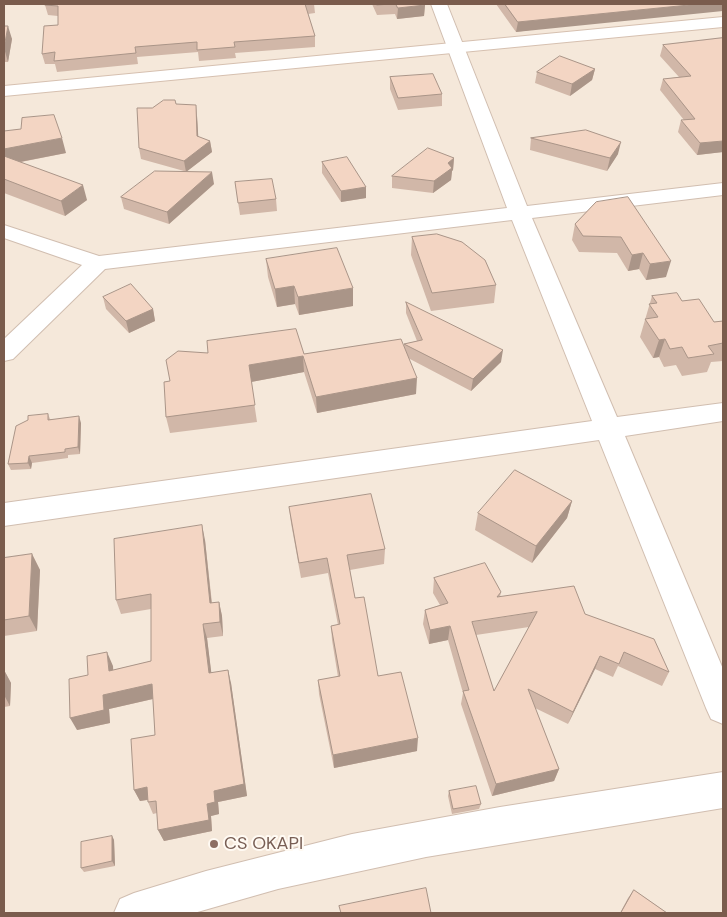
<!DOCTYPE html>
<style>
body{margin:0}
#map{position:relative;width:727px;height:917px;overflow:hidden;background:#fdf6ec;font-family:"DM Sans",sans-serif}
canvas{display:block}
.frame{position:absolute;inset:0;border:5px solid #7a5c4d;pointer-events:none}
</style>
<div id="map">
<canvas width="727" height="917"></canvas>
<div class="frame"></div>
</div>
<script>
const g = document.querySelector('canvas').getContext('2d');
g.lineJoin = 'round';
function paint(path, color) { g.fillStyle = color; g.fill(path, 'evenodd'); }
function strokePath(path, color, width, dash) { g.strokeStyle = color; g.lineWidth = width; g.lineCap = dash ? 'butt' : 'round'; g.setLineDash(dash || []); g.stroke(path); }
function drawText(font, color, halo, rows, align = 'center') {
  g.font = font + ' "DM Sans",sans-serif'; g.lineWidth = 4; g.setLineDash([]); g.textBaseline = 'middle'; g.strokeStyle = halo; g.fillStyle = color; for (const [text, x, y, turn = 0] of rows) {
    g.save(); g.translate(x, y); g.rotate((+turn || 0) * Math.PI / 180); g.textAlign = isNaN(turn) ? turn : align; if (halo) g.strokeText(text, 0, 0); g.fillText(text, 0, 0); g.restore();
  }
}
const residential = new Path2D(`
 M4,4H723V913H4Z`);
const minor = new Path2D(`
 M431,4H447L527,206L723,183V195L532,218L617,417L723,403V421L625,436L723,669V724L711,719L706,708L599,440L4,526V503L592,421L512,220L105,269L13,359L4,361V339L82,265L4,238V225L99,256L507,208Z
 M723,772V808L426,857L278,889L194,913H114L120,899L134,893L206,871L352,834L500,807Z`);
const secondary = new Path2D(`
 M723,17V27L4,96V86Z`);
const wall = new Path2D(`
 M314,4L315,13L308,14L315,36V47L235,53L236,58L199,61L198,52L137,57L138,64L57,72L55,64H45L42,54L58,25V16L48,15L45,5Z
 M372,4H424L425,5L424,16L397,19L395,14L377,15Z
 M496,4H723L516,32Z
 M4,26L12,39L8,62H4Z
 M723,38V152L697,155L678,132L681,120H684L660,90L663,79L679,77L660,56L663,45Z
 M595,69L592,80L570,96L535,83L537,72Z
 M390,77L442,94V106L398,110L390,89Z
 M176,104L197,116L198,137L210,141L212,152L186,172L214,184L169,224L124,209L121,197L184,171L141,159L139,148L152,108Z
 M4,131L66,153L21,162L87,200L65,216L4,193Z
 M531,138L618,154L607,171L530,150Z
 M454,158L453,170L452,171L451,180L433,193L392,188V176Z
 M322,162L366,187V198L341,202L322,173Z
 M235,182L276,199L277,211L240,215Z
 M596,202L666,277L646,280L639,269L628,271L617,253L579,252L572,240L575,224Z
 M412,237L496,285L494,303L431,311L411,255Z
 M266,259L353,306L299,315L295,304L277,307L268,277Z
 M652,296L682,301L714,322L723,321V361L711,362L707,372L682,376L676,365L664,367L659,357L653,358L640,337Z
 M103,297L153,309L155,321L129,333L106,309Z
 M406,302L501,362L471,391L408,358L416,394L317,413L304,372L251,382L257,422L170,433L166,417L170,381L304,354L404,347V344L417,341L406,313Z
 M48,414L50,419L81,423L80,454L68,455V458L32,463L31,469L11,470L8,464Z
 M572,501L567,518L532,563L475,530L478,513Z
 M289,507L385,549L384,564L350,570L355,598L378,676L417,751L334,768L319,694L318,680L338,677L332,640L331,626L338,625L328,573L301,578L291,523Z
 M205,540L212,603L219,602L222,616L223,636L207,638L211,672L231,683L247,796L218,802L219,814L211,816L212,831L164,841L158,830L157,813L153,814L148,802V800L140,801L134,790L155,735L153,699L109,709L110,723L77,730L88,675L113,666V670L151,661V609L121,614L116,600Z
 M32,554L40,570L37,631L4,636V558Z
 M434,578L501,592L500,597L585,614L669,672L662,686L618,666L613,677L595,669L568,724L535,708L559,769L554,781L492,796L461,704L463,693L448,640L429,644L423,624L425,610L440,605L433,593ZM529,627L494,691L476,635Z
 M4,670L11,683L10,706L4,707Z
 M449,791L481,804L479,809L452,814L448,796Z
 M112,836L114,840L115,866L84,872L81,868Z
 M634,890L667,913H620L628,898Z`);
const shadedWall = new Path2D(`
 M699,4H723V11L516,32L518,22Z
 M425,5L424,16L397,19L398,8Z
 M8,26L12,39L8,62L4,48Z
 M595,69L592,80L570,96L572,84Z
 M196,105L197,116L199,148L197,136Z
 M62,138L66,153L4,165V149Z
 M210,141L212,152L186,172L184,161Z
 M723,141V152L697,155L700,143Z
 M621,142L618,154L607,171L610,158Z
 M454,158L453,170L452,171L451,180L433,193L434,181L448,163Z
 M212,172L214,184L169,224L167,212Z
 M83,185L87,200L65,216L61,201Z
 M366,187V198L341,202V191Z
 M643,253L639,269L628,271L632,255Z
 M671,261L666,277L646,280L650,264Z
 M294,286L295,304L277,307L275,289Z
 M353,288V306L299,315L298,297Z
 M153,309L155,321L129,333L126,321Z
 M665,339L659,357L653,358L659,340Z
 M503,350L501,362L471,391L473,379Z
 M303,356L304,372L251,382L249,365Z
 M417,378L416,394L317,413L316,397Z
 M79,416L81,423L80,454L78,447Z
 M29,456L32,463L31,469L28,463Z
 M572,501L567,518L532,563L536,546Z
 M202,525L205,540L213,617L210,603Z
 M32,554L40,570L37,631L29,616Z
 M219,602L222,616L223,636L220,622Z
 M203,624L207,638L213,686L209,673Z
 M450,626L448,640L429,644L430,630Z
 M107,652L113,666L114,684L109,671Z
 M600,656L595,669L568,724L573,712Z
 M4,670L11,683L10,706L4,695Z
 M228,670L231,683L247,796L218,802L219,814L211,816L212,831L164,841L158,830L207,804L214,791Z
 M152,684L157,698L109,709L110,723L77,730L70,718L103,695Z
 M418,738L417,751L334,768L333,755Z
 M559,769L554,781L492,796L496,784Z
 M147,787L152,799L140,801L134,790Z
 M112,836L114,840L115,866L112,861Z`);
const building = new Path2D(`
 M45,4H305L315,36L234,42L235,47L197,50V42L135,47L136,53L54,61L55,52L42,54L44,26L58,25V6L45,5Z
 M377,4H391L377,5Z
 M396,4H424L425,5L398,8Z
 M505,4H699L518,22Z
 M4,26H8L4,48Z
 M723,38V141L700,143L681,120L695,119L663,79L691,76L663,45Z
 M560,56L595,69L572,84L537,72Z
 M433,74L442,94L398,98L390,77Z
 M164,100H175L176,104L196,105L197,136L210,141L184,161L139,148L137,108H152Z
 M54,115L62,138L4,149V131L21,129L22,118Z
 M586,130L621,142L610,158L531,138Z
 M428,148L454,158L448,163L452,168L434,181L392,176Z
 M4,156L83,185L61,201L4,179Z
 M347,157L366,187L341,191L322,162Z
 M155,171L212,172L167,212L121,197Z
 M272,179L276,199L238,203L235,182Z
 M628,197L671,261L650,264L643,253L632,255L621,237L583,236L575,224L596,202Z
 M437,234L462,242L485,260L496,285L432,293L412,237Z
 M337,248L353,288L298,297L294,286L275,289L266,259Z
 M131,284L153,309L126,321L103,297Z
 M677,293L682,301L699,299L714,322L723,321V343L708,346L714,354L688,358L682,347L670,349L665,339L659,340L645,319L658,317L649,304L657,303L652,296Z
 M406,302L503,350L473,379L404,344L422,340Z
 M296,329L304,354L401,339L417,378L316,397L303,356L249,365L255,405L166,417L164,382L170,381L166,360L178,351L208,353L207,341Z
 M48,414V420L79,416L78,447L65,449V452L29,456L28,463L8,464L16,426L28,420V416Z
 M515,470L572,501L536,546L478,513Z
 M371,494L385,549L347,555L355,598L364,597L378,676L401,672L418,738L333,755L318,680L340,676L331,626L340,624L327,558L299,563L289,507Z
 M202,525L210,603L219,602L220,622L203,624L209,673L228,670L244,784L214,791L215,802L207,804L209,820L158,830L156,801L148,802L147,787L134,790L131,739L155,735L152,684L103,695L104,710L70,718L69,679L88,675L87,656L107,652L109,671L151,661V594L116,600L114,539Z
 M32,554L29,616L4,620V558Z
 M485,563L501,592L497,597L574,586L585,614L654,639L669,672L624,652L619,664L600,656L573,712L528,689L559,769L496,784L463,691L469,690L450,626L430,630L425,610L448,603L434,578ZM537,612L494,691L472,622Z
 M476,786L481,804L453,809L449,791Z
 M112,836V861L81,868V842Z
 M426,888L431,913H341L339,906Z
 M634,890L667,913H621Z`);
const markers = [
 [214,844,5,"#8d6e63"]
];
const nearEducationnames = [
 ["CS OKAPI",224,844]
];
paint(residential, '#f5e8da');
strokePath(minor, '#d1beb0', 2);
strokePath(secondary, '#d6c0b0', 2);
paint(minor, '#fff');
paint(secondary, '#fff');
paint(wall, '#d1b7a8');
paint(shadedWall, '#aa9588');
paint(building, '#f3d5c3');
strokePath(building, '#aa9588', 1);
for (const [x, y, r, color] of markers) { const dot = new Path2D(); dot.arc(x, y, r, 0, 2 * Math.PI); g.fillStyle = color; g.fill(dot); strokePath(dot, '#fffaf3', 2); }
drawText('18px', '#785e54', '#fffaf3', nearEducationnames, 'left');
</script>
